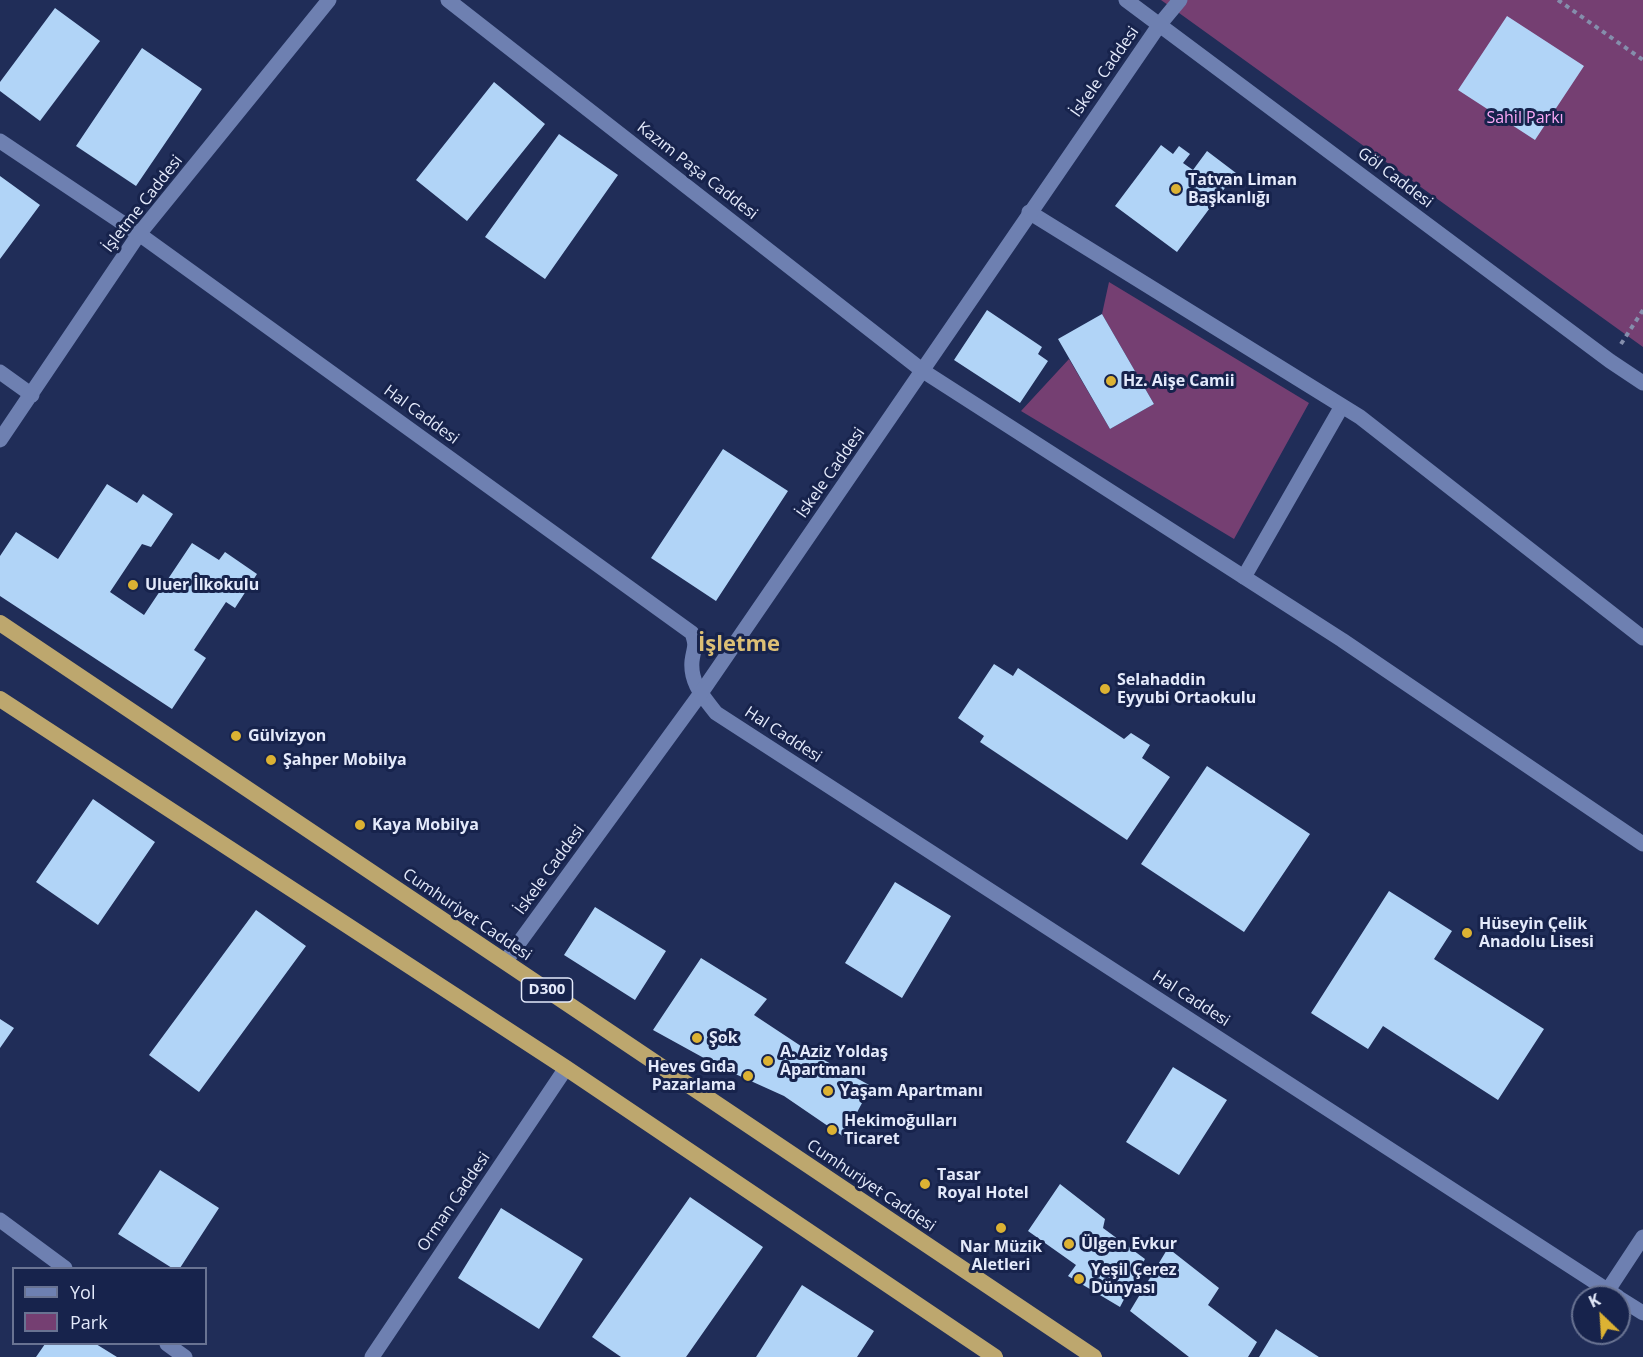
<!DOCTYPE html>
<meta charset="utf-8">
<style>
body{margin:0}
#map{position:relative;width:1643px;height:1357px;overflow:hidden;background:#202d58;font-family:"Open Sans",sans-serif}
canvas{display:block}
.legend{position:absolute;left:12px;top:1267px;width:195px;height:78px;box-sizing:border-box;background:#17234c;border:2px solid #697392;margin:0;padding:8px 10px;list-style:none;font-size:18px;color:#e4eafb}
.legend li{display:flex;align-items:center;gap:12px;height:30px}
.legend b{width:30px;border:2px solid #697392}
.north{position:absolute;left:1571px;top:1285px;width:60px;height:60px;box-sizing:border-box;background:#17234c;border:2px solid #697392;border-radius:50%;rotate:335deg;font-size:16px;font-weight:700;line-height:24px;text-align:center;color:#e4eafb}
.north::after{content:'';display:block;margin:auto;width:21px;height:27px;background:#dcb233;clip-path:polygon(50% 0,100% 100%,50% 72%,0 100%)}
</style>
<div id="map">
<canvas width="1643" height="1357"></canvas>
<ul class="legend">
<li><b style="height:8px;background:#6e80b1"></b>Yol</li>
<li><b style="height:16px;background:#753f72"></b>Park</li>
</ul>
<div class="north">K</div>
</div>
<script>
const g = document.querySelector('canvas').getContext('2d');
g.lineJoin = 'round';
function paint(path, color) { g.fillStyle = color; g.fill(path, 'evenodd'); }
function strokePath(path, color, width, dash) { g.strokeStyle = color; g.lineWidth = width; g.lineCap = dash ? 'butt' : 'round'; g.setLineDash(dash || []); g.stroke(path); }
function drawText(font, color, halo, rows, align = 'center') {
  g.font = font + ' "Open Sans",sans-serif'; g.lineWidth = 6; g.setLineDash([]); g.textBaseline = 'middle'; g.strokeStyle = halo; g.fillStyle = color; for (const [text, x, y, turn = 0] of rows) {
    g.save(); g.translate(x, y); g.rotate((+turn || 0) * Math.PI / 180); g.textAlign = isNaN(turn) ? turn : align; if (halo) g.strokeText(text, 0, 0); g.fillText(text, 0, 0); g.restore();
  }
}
const green = new Path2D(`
 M1161,0H1643V347Z
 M1109,282L1309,403L1234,539L1021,411L1069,359L1110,429L1154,404L1102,314Z`);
const building = new Path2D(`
 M55,8L100,41L40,121L0,91V82Z
 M1507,16L1584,66L1535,140L1458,90Z
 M142,48L202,89L136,186L76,146Z
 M494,82L545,124L467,221L416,180Z
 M559,134L618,175L545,279L485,237Z
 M1161,145L1173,154L1179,146L1190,154L1183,163L1193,170L1207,151L1236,173L1177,252L1115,206Z
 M0,176L40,205L0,259Z
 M987,310L1042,347L1038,354L1048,361L1020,403L954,360Z
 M1102,314L1154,404L1110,429L1058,339Z
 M723,449L788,491L716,601L651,558Z
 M107,484L137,503L143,494L173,514L151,547L142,544L110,592L144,615L192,543L219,560L225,552L257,574L235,608L226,602L194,650L206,658L172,709L0,596V556L16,532L58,559Z
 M994,664L1013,676L1018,668L1124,739L1131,733L1150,745L1142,758L1170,777L1127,840L980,742L984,736L958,718Z
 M1207,766L1310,834L1244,932L1141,864Z
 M93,799L155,842L98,925L36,882Z
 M895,882L951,916L902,998L845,963Z
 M1389,891L1452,931L1434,959L1544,1029L1498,1100L1383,1026L1368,1049L1311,1013Z
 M595,907L666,951L635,1000L564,955Z
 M256,910L306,946L199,1092L149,1055Z
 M701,958L767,999L754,1015L813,1054L871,1086L844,1137L784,1096L722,1068L653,1030Z
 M0,1019L14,1028L0,1048Z
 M1173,1067L1227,1100L1179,1175L1126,1142Z
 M160,1170L219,1208L180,1268H172L118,1234Z
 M1060,1184L1105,1219L1103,1228L1145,1259L1120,1307L1068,1276L1076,1265L1028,1231Z
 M690,1197L763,1247L686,1357H621L592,1337Z
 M501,1208L583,1259L539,1329L458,1278Z
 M1168,1248L1219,1288L1208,1305L1257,1342L1248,1357H1189L1130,1311Z
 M802,1285L874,1331L857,1357H756Z
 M1276,1329L1319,1357H1259Z
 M45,1344H96L117,1357H36Z`);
const path = new Path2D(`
 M1558,0L1643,60
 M1621,344L1643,310`);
const pedestrian = new Path2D(`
 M1160,24L1180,0`);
const minor = new Path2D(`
 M0,141L139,234L692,633C697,648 694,646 692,661C690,683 703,696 716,713L1618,1297
 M1029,212L1360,417L1643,638
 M0,372L32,395
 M0,440L139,234L329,0
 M1244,577L1342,406
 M0,1220L65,1268
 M1608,1290L1643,1237
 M1619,1298L1643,1313
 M167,1344L185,1357
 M372,1357L566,1068`);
const tertiary = new Path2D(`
 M448,0L923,371L1342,640L1643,844
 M1126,0L1610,361L1643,383
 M505,962L701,693L1160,24`);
const trunk = new Path2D(`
 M0,623L1094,1357
 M0,699L566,1068L995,1357`);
const markers = [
 [1176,189,6,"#dcb233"],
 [1111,381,6,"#dcb233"],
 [133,585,6,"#dcb233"],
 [1105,689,6,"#dcb233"],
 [236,736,6,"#dcb233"],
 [271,760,6,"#dcb233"],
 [360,825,6,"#dcb233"],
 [1467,933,6,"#dcb233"],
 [697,1038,6,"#dcb233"],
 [768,1061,6,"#dcb233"],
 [748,1076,6,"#dcb233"],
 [828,1091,6,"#dcb233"],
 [832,1130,6,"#dcb233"],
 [925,1184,6,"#dcb233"],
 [1001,1228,6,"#dcb233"],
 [1069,1244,6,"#dcb233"],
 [1079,1279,6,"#dcb233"]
];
const shields = [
 [547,990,51]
];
const shieldNames = [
 ["D300",547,990]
];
const streetNames = [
 ["İskele Caddesi",1105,72,-55],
 ["Kazım Paşa Caddesi",697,171,38],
 ["Göl Caddesi",1395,178,37],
 ["İşletme Caddesi",143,204,-52],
 ["Hal Caddesi",421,415,36],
 ["İskele Caddesi",831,473,-55],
 ["Hal Caddesi",783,735,33],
 ["İskele Caddesi",550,870,-54],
 ["Cumhuriyet Caddesi",467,915,34],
 ["Hal Caddesi",1191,999,33],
 ["Cumhuriyet Caddesi",871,1186,34],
 ["Orman Caddesi",454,1202,-56]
];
const parkNames = [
 ["Sahil Parkı",1525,118]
];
const poiNames = [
 ["Tatvan Liman",1188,180],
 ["Başkanlığı",1188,198],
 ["Hz. Aişe Camii",1123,381],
 ["Uluer İlkokulu",145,585],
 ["Selahaddin",1117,680],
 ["Eyyubi Ortaokulu",1117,698],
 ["Gülvizyon",248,736],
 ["Şahper Mobilya",283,760],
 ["Kaya Mobilya",372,825],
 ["Hüseyin Çelik",1479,924],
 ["Anadolu Lisesi",1479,942],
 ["Şok",709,1038],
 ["A. Aziz Yoldaş",780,1052],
 ["Apartmanı",780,1070],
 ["Heves Gıda",736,1067,"right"],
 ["Pazarlama",736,1085,"right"],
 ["Yaşam Apartmanı",840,1091],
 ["Hekimoğulları",844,1121],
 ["Ticaret",844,1139],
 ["Tasar",937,1175],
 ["Royal Hotel",937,1193],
 ["Ülgen Evkur",1081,1244],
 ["Nar Müzik",1001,1247,"center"],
 ["Aletleri",1001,1265,"center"],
 ["Yeşil Çerez",1091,1270],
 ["Dünyası",1091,1288]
];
const districtNames = [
 ["İşletme",739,645]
];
paint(green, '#753f72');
paint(building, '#b1d4f7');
strokePath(path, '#858eac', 4, [4.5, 4.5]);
strokePath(pedestrian, '#6e80b1', 15);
strokePath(minor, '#6e80b1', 15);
strokePath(tertiary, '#6e80b1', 15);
strokePath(trunk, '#bda76e', 16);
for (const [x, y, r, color] of markers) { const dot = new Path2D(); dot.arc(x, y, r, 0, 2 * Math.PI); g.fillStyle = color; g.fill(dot); strokePath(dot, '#17234c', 2); }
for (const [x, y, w] of shields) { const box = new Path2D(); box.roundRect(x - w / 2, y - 12, w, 24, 4.5); g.fillStyle = '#17234c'; g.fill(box); strokePath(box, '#e4eafb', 1.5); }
drawText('bold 15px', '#e4eafb', null, shieldNames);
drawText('16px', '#e4eafb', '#17234c', streetNames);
drawText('16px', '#fba8f6', '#17234c', parkNames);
drawText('bold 16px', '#e4eafb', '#17234c', poiNames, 'left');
drawText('bold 22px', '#ddc075', '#17234c', districtNames);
</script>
